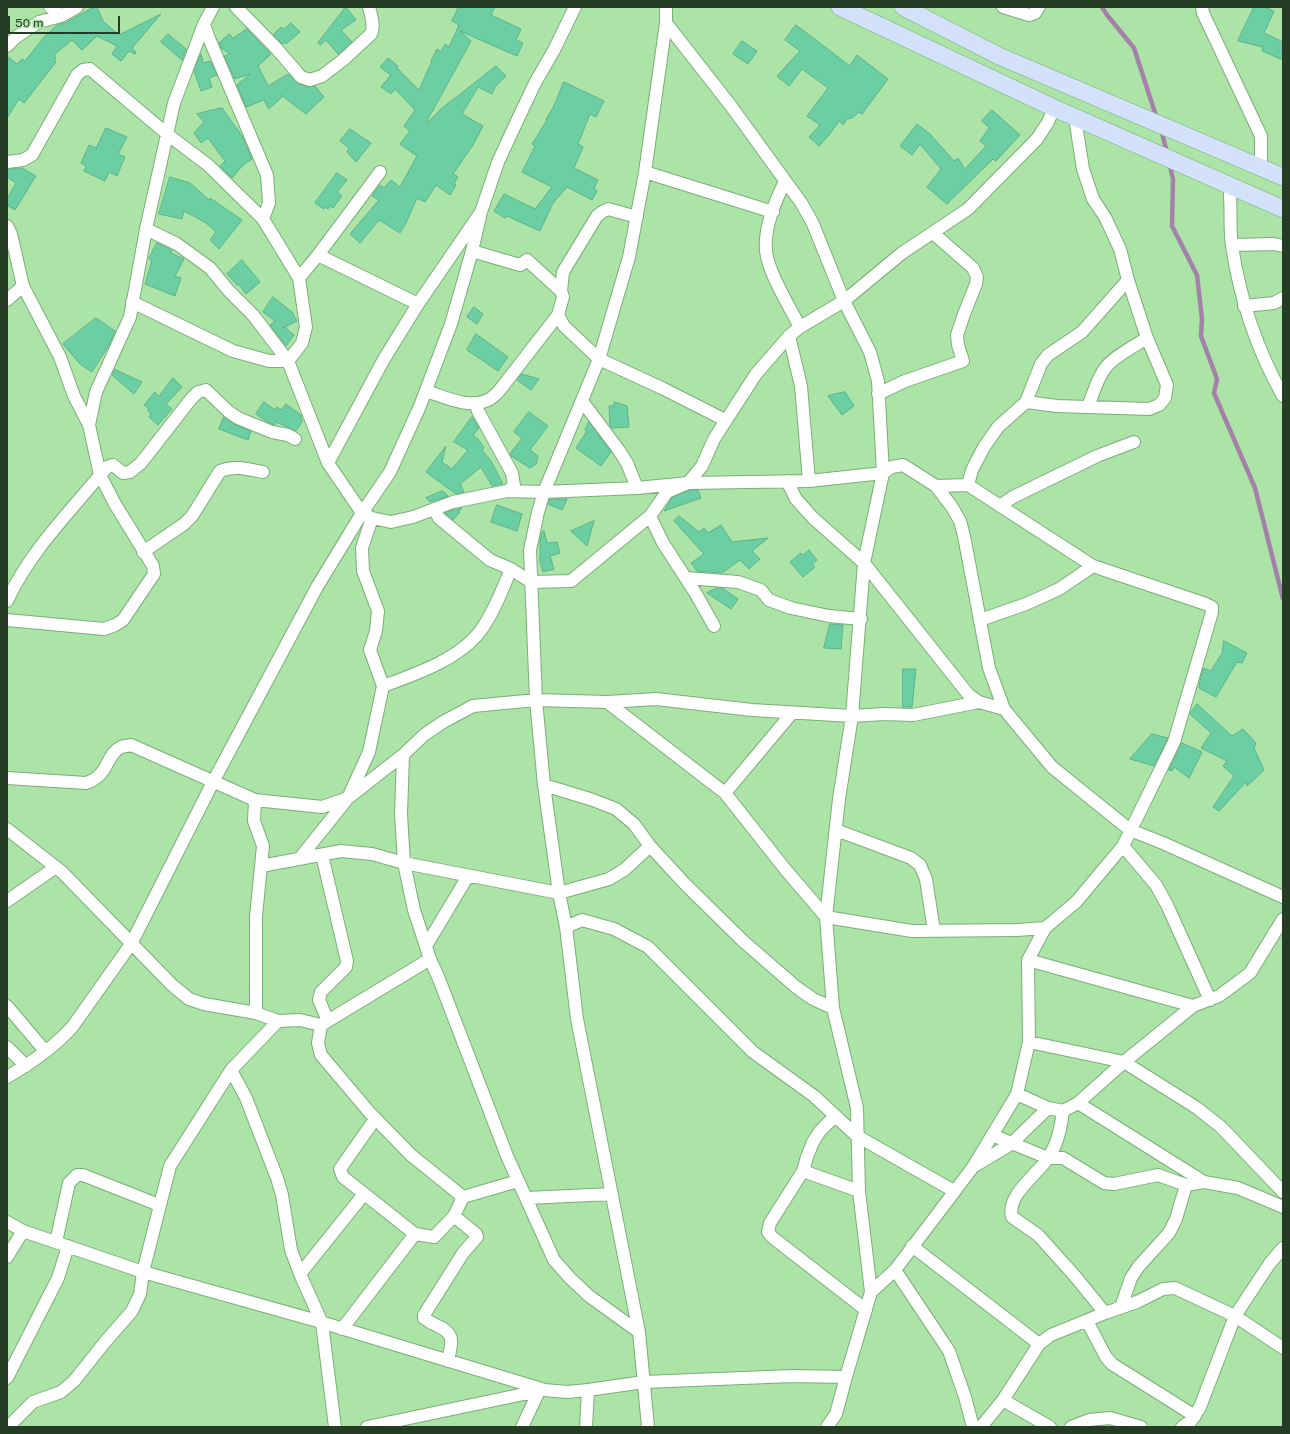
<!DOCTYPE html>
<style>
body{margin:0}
#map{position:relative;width:1290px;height:1434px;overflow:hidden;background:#ace4a8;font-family:"Public Sans",sans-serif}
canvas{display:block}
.frame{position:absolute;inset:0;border:8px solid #253c24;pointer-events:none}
.scale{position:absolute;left:8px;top:16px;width:112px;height:18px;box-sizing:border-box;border:2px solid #253c24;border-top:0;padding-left:5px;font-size:12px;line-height:14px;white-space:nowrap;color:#253c24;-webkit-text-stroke:3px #ace4a8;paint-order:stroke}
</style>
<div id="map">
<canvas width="1290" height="1434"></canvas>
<div class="frame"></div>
<div class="scale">50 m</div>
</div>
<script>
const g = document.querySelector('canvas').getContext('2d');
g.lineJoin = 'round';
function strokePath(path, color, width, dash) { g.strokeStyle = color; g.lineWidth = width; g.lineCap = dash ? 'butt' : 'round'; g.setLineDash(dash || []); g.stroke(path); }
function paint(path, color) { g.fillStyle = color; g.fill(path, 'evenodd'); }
const stream = new Path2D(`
 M1102,7L1107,15L1134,48L1157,119
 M1161,129L1167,153
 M1169,162L1173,179L1172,226L1197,275L1202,319L1201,336L1217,379L1214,393L1255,488L1283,599`);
const building = new Path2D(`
 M94,7H97L103,21L119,35L161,14L132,48L136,52L135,54L129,51L121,61L112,54L117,46L97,36L82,50L72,40L54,55L56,58L54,59L56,62L24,103L19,99L7,118V56L17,64L22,59L25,61L44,37L57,25L65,23Z
 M346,7L356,20L341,30L352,42L338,54L326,40L320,45L318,43Z
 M459,7H495L491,15L521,29L516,40L523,43L517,56L460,31L471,41L427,121L428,122L441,109L496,66L506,76L495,87L492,94L478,87L462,114L483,126L473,145L453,174L458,177L454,184L456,185L450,195L436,185L425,202L417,198L405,225L400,233L379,220L360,243L350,234L379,200L372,196L380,185L384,188L391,180L400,187L417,156L400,144L410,131L404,126L415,110L395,89L391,94L381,87L391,75L380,67L388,58L398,66L397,68L419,90L432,61H431L437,49L441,52L445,44L449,47L459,25L452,21Z
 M1254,7H1264L1274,11L1264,33L1283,42V60L1262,51L1263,47L1238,41Z
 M291,23L300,32L286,44L285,42L282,44L273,35L281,27L284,29Z
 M796,25L850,66L857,55L888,79L862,114L859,112L852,118L847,119L843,125L839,121L829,135L819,146L809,137L820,125L807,116L828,88L802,69L789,86L777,76L800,51L785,40Z
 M247,29L271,54L258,66L268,86L288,74L299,84L308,87L315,86L324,97L306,114L281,95L282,97L269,109L264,100L246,107L237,85L250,74L235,79L224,56L230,54L221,48L219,43L229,34L233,38Z
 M168,34L186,49L182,60L161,42Z
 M742,41L757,51L748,64L733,54Z
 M201,54L203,63L210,61L217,75L209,78L212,87L201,91L194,71Z
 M564,82L604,101L596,117L590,114L578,144L583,147L574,168L598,180L594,188L597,191L592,200L567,187L553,203L540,231L507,216L505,218L494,211L504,194L535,209L552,187L522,172L535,146L532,144L547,120L546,119L553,108Z
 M222,108L242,136L252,159L243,165L232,178L220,166L225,161L208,138L201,143L194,133L204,122L197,114Z
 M992,110L1020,135L996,161L993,159L947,204L927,187L941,169L920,144L912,155L900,146L917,124L930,134L954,161L958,158L965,169L986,146L980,141L989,128L982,121Z
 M106,128L127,137L118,154L125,157L117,176L109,172L105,181L84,171L86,166L81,163L89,145L96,148Z
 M350,129L371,143L356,162L347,152L349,148L340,141Z
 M22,168L36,176L15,210L7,205V199L16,183L7,177V170Z
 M337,173L347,180L337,192L342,196L333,208L330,206L328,209L325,207L324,209L315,203Z
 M170,177L190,183L209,200L210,198L242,220L219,249L210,240L216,232L206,223L184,211L182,219L159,214Z
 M157,243L172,250L171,253L184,259L175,276L181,278L175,296L145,284L152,261L149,259Z
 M242,260L260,282L246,294L238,284L237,285L227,274Z
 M273,297L292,312L297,321L284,328L283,326L294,335L286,346L270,325L275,321L263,312Z
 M474,307L483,314L477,324L467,317Z
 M96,318L115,331L109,345L92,372L80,364L63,344Z
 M476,334L508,357L498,371L467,350Z
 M114,369L142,382L134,394L112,375Z
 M522,374L539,379L531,390L517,380Z
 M173,378L182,387L166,404L172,409L158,425L149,417L151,414L148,411L149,409L144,405L155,392L159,396Z
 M845,392L854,406L842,415L828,396Z
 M264,402L275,410L277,407L281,410L286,404L301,415L302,422L296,431L276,422L274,425L266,421L256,414Z
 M615,402L627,406L629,427L612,428L610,425L609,406H613Z
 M529,412L548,426L530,450L538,456L536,464L530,468L511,456L510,454L522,438L514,432Z
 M224,417L235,425L251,431L248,440L219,429Z
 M472,417L479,428L473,435L479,440L484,448L482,450L491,461L503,484L492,486L481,467L460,484L464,492L456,494L426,472L446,446L442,462L452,469L468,450L454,442Z
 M589,422L611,452L601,466L576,448L587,431L585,430Z
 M690,490H698L701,498L664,511L672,498Z
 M443,491L448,496L430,502L426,498Z
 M550,499H567L562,510L548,504Z
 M497,505L522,514L517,531L491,522Z
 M462,508L459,511L460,512L453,520L445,513Z
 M679,516L699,532L704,528L708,533L721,525L732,542L768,538L752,551L760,559L749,569L740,560L722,573L697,571L691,563L704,554L674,521Z
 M594,521L587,546L571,531Z
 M544,531L547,543L557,542L560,553L550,556L554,569L543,572L540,561V541L542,532Z
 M809,550L817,560L812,564L815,567L803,577L790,562L801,553L803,555Z
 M717,588H722L738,599L731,609L707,593Z
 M830,624L843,625L841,649L824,648Z
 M1224,641L1247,653L1242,663L1237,662L1216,697L1199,688L1200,681L1203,668L1211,671L1222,653Z
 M903,669H916L912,707H903Z
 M1197,704L1232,736L1243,729L1256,743L1254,748L1264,770L1247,786L1246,782L1219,811L1213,807L1234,776L1223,766L1227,761L1201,748L1211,733L1190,714Z
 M1152,734L1168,738L1154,766L1130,759Z
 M1182,743L1202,752L1189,778L1174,767L1172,771L1169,770Z`);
const street = new Path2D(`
 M50,7L61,16
 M236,7L276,48L301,77L310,80L322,76L343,60L371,34C375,26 371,15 369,7
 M1003,7L1029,15L1035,13L1039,7
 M1202,7L1203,13L1261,136V169
 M666,23L731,106L802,204L813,224L844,301L870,352L878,381L883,473L864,563L852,716L839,799L826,917L833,1008L857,1108L859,1191L871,1292L846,1377L836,1414L827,1427
 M204,24L208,36L267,175L269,203L263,219
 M7,46L16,37L39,22L61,16L77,7
 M7,162L23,160L32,155L77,75L83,70L90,69L167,134L208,165L263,219L299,278L306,327L302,343L288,361L328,463L362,513L372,518L391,522L413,517L453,502L507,491L544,492L637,488L688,483L809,481L883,473L892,467L903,465L936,486L952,507L960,521L964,536L989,668L1004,709L1052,767L1130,830L1163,843L1283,897
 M645,172L773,212
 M785,181C775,202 764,227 766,251C768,272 790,308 800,327
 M1229,185C1232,205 1229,226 1232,246C1240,299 1257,350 1283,396
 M7,226L11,234L23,286L60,357L74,396L89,425
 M146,229L177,244L210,268L229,291L253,315L288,361
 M1232,245L1274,244L1283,246
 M472,251L520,265L527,260L561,291
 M318,255L418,304
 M299,278L318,255L380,172
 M7,300L23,286
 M132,302L233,351L269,361H288
 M1244,306L1274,303L1283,298
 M558,315L563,297L561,291L563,272L597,216L602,212L608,209L637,217
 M789,336L801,386L809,481
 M426,391C445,397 470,410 490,399C493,397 496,394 499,391L558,315L564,326L599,359L664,389L725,420
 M878,394L905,381L963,361L958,345L957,335L964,314L976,284L977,277L973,268L933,233
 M582,401L618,449L627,463L637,488
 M1026,402L1057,406L1149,409L1159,405L1165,398L1167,385L1147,338L1128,280L1120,249L1105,217L1093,199L1083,169L1075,118
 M475,403L478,411L512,473L514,486L507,491
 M1088,407C1093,394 1097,378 1106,367C1113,357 1136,345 1147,338
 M328,463L384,359L418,304L481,212L498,162L517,121L535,83L554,50L575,7
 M787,481L796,499L813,518L864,563L968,694L979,702L1004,709
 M968,485L972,470L984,447L998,427L1026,402L1041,364L1048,355L1082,332L1128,280
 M1000,506L1013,497L1097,456L1134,442
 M434,509L439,518L490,560L511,569L531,582L571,581L650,516L667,492L688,483L702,466L714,439L756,374L789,336L800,327L844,301L902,253L968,209L1037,139L1048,122L1054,108
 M650,516L663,543L696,594L714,626
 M143,552L184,524L192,516L220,471C234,465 248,469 263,472
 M686,578L738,582L761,590L769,600L791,608L829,616L861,619
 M7,601C29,553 67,515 100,475L107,467L113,465L123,473L130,472L141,463L191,399L198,392L206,390L229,412L238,418L272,432L288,435L295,439
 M7,620L104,629L115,625L123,620L154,574L153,566L115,504L100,475L89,425L96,392L130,317L146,229L174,103L204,24L213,7
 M980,620L1026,604L1059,589L1093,566
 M383,686C416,674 460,659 481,630C494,612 502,590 511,569
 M607,702L656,699L752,710L852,716L884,714L913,715L979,702
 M403,755L401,814L404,863L414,910L430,959L439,979L507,1156L554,1260L570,1278L589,1296L639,1332
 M7,778L86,783C110,775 105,755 121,747C124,746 128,746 131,745L255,800L322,807L348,798L403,755L424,735L443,722L473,706L536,700L607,702L725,793L785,869L826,917L912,931L1017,930L1045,928
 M544,785L593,800L616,809L634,824L650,846L685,884L743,941L796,987L813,999L833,1008
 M725,793L792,713
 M255,800L254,821L263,846L256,916V1013
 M7,829L62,872L172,985L189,999L204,1004L256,1013L278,1021L300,1020L321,1025L430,959
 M836,830L911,858L920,865L926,879L934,931
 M1123,846L1156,885L1167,905L1210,1000
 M322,855L347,961L346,967L321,992L319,1000L328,1021
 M300,858L348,798L369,752L383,686L370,650L376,631L378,611L363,571L362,548L372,518
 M261,866L341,851L372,854L404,863L559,893L609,879L624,870L650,846
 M7,901L56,867
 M566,927L582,920L614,929L648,947L753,1052L814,1096L857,1136L954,1191
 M426,946L468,876
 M1028,960L1193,1006L1219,996L1250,973L1283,919
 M7,1006L45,1051
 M321,1025L318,1043L321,1055L370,1113L411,1155L463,1197
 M1029,1042L1124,1062L1197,1108L1221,1127L1283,1192
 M7,1047L26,1066
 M231,1070L246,1098L277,1178L282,1195L291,1250L300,1274L322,1323L335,1427
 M7,1077C31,1063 55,1047 73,1026L131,944L213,782L317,587L362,513L390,472L420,406L451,324L472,251L481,212
 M1017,1094L1048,1108L1063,1111L1078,1103L1124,1062L1193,1006
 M1078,1103L1204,1182
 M1063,1111C1061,1127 1058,1144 1048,1158C1038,1174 1006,1195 1012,1217L1038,1235L1074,1275L1105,1313
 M835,1116L820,1131L813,1142L807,1157L803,1171L770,1223L768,1232L772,1237L866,1310
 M375,1119L340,1169L343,1177L415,1234L434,1237L454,1216L463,1197L518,1181
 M992,1135L1048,1158H1063L1104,1183L1114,1184L1158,1175L1186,1185L1204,1182L1238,1188L1283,1207
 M976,1165L1011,1144L1048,1108
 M803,1171L859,1191
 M526,1198L612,1194
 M7,1222L23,1231L143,1272L314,1320L545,1390L567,1392L588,1390L644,1382L792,1376L846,1377
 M56,1242L69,1183L77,1175H83L159,1205
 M912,1246L1039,1344
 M7,1257L23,1231
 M895,1270L949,1351L965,1397L973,1427
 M300,1274L364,1194
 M871,1292L895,1270L973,1167L1017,1094L1029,1042L1028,960L1045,928L1076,902L1123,846L1174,742L1212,612V607L1206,604L1093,566L968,485L936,486
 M1121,1307L1131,1278L1139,1266L1169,1233L1176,1219L1186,1185
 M1087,1321L1106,1357L1112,1364L1195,1416
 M342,1329L415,1234
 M448,1361C451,1343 457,1335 438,1326C433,1324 429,1322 424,1318V1315L463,1253L477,1237L476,1234L454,1216
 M7,1378L58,1278L68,1246
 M1003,1400L1050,1427
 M8,1427L33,1402L61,1392L74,1381L105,1342L132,1311L140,1294L143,1272L170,1166L231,1070L278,1021
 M367,1427L543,1390
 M522,1427L539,1391
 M586,1427L588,1390
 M648,1427L639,1332L577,1019L566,927L559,893L544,785L536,700L530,550L538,512L544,492L599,359L629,257L645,172L666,23V7
 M981,1427L1003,1400L1039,1344L1051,1335L1105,1313L1137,1302L1163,1289L1175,1288L1235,1316L1283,1348
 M1071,1427L1089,1420L1110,1418L1141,1427
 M1182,1427L1191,1421L1200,1407L1235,1316L1270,1263L1283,1248`);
const secondary = new Path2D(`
 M840,7L1054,108L1283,209
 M903,7L999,56L1283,177`);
strokePath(stream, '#a481a9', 4.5);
paint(building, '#6ccfa4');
strokePath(building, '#5db18c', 1);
strokePath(street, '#79af76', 14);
strokePath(secondary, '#79af76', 18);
strokePath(street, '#fff', 12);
strokePath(secondary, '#d4e1fa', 17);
</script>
